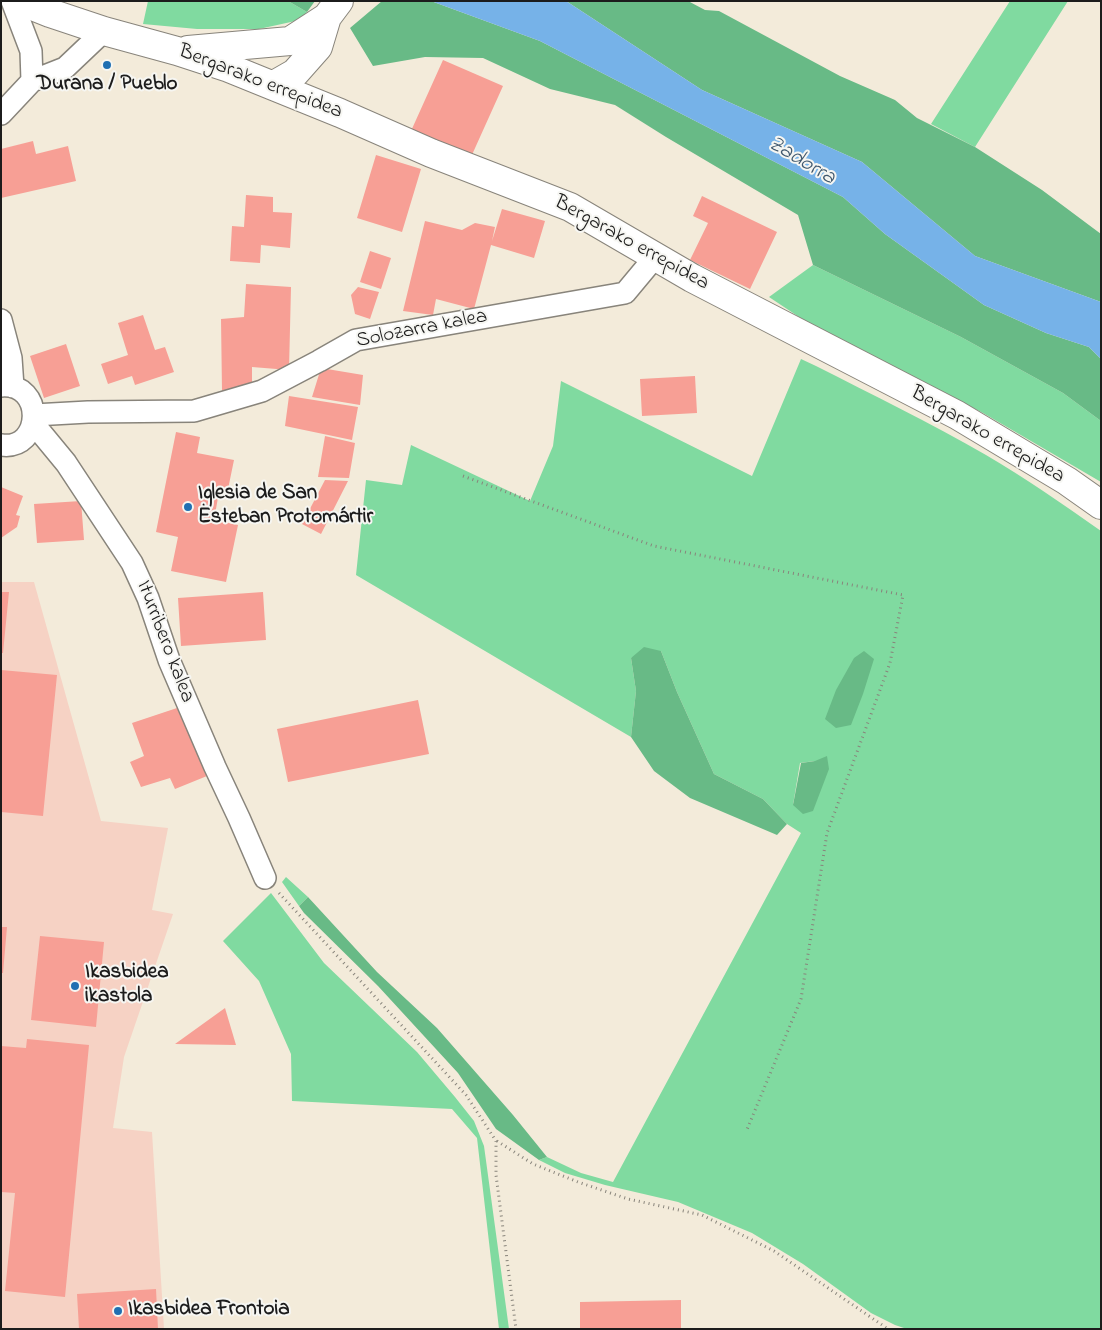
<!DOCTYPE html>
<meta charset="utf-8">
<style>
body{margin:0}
#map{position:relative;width:1102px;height:1330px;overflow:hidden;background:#f3ebda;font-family:"Indie Flower",sans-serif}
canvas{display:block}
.frame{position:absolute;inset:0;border:2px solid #1c1c1c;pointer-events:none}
</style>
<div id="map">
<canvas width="1102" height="1330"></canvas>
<div class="frame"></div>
</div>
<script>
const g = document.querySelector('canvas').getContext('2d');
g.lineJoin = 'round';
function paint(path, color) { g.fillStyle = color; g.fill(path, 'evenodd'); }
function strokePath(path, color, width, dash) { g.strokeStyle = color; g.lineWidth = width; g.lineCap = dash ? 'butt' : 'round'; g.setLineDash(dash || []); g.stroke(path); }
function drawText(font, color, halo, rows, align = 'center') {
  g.font = font + ' "Indie Flower",sans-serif'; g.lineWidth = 4; g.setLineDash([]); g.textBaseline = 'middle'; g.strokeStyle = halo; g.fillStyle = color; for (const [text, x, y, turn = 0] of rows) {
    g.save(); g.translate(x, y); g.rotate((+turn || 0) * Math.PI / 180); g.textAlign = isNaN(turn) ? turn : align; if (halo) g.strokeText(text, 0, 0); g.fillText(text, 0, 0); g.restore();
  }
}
const built = new Path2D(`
 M1,582H34L101,821L168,828L152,910L173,914L124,1057L113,1128L152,1132L164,1329H1Z`);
const green = new Path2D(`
 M148,1H288L307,12L300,20L259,29H197L143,24Z
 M1010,1H1068L975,147L931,124Z
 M813,265L961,337L1063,393L1101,421V482L983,413L814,327L769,297Z
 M801,359L816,366C873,395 931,423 986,455C1025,478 1063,504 1101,531V1329H907L895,1325L871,1313L803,1264L752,1233L678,1202L605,1185L565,1173L539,1160L547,1157L581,1173L613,1182L801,833L787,824L763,799L714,774L677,692L661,651L631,658L636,691L631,737L356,575L366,480L402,485L411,445L530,501L553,446L561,381L752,476ZM815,761L793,805L800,763Z
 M286,877L308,897L299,906L282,882Z
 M271,893L324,963L417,1052L455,1097L474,1121L484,1146L509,1329H499L477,1138L452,1109L292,1101L291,1054L259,981L223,941Z`);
const forest = new Path2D(`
 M288,1H315L307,12Z
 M382,1H431L540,41L843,197L885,234L984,305L1046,333L1089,347L1101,359V421L1063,393L961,337L813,265L798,215L666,137L615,105L550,89L483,58L425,57L373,66L350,28Z
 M566,1H688L705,10L719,11L840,76L895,100L917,118L975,147L1042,190L1101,234V302L975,256L862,162L702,90Z
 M644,647L661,651L677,692L714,774L763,799L787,824L777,835L690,798L654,771L631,737L636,691L631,658Z
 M864,651L874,659L863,694L851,725L836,728L825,719L836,690L854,658Z
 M827,756L829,769L813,811L803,814L793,805L801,763L815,761Z
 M308,897L377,972L437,1028L513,1115L547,1157L539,1160L496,1129L458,1073L378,986L304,913L299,906Z`);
const water = new Path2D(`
 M431,1H566L702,90L862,162L975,256L1101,302V359L1089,347L1046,333L984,305L885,234L843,197L540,41Z`);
const building = new Path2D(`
 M443,60L503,86L471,157L411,131Z
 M33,141L36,154L68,146L76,181L1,198V149Z
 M376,155L421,169L402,232L357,218Z
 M246,195L273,197V212L292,213L290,248L261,245L260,263L230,261L232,226L244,227Z
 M702,196L777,232L750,289L690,260L708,223L693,216Z
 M502,209L545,221L534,258L491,245L474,309L436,299L433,315L403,311L425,221L462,230L475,223L495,227L492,241Z
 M370,251L391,258L381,289L360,282Z
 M246,284L291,287L289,370L252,367V383L222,391L221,319L244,317Z
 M358,287L379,292L370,319L355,314L351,295Z
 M143,315L155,350L165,347L174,372L135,385L132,376L108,384L101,364L128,355L118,323Z
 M66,344L80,386L44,398L30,356Z
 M321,368L363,375L360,405L312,397Z
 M695,376L697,413L642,416L640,379Z
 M289,396L358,407L352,440L285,426Z
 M176,432L200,437L197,453L234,460L227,494L219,492L214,520L238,525L226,582L171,571L178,537L156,532Z
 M325,436L355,443L349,478L318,477Z
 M325,480L348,481L321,534L302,524Z
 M1,487L23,496L16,515L20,516L17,527L1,538Z
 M81,501L84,540L37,543L34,504Z
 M1,592H9L3,653H1Z
 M263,592L266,640L181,646L178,598Z
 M1,670L57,675L43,816L1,812Z
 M418,700L429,754L288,782L277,729Z
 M177,708L207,776L175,789L170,778L141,787L130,762L144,756L132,723Z
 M1,927H7L3,973H1Z
 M40,936L104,942L96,1027L31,1020Z
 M225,1008L236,1045L175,1044Z
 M27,1039L89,1045L65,1297L5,1291L15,1193L1,1192V1046L26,1048Z
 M156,1289L158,1329H79L77,1294Z
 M681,1300V1329H580V1302Z`);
const path = new Path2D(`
 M463,476L654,546L903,595L890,663L827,833L801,999L746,1132
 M279,893L466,1095L496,1141V1175L516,1329
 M497,1141L533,1164L578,1182L628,1199L702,1215L774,1251L888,1329`);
const minor = new Path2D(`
 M12,1L31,51L32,81
 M1,114L32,81L65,68L104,31
 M1,320L11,358L13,387
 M1,386C45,382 43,451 1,445
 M34,415L88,412L194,411L262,391L319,361L356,340L625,293L655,257
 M33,423L66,463L132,563L148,598L169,660L215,767L239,818L265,878`);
const tertiary = new Path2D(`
 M20,1L50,13L104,31L177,51L229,68L340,113L431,153L570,207L692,278L957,415L1067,481L1101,505
 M188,50L290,41L327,17
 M274,85L295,73L318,47L327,17L339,1`);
const markers = [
 [107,65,5,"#1f6fb2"],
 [188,507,5,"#1f6fb2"],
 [75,986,5,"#1f6fb2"],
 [118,1311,5,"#1f6fb2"]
];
const streetNames = [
 ["Bergarako errepidea",260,83,21],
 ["Bergarako errepidea",631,244,29],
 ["Solozarra kalea",422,330,-11],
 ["Bergarako errepidea",987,436,30],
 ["Iturribero kalea",164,642,69]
];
const poiNames = [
 ["Durana / Pueblo",107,86,"center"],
 ["Iglesia de San",198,495],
 ["Esteban Protomártir",198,519],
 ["Ikasbidea",85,974],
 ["ikastola",85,998],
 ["Ikasbidea Frontoia",128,1311]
];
const waterNames = [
 ["Zadorra",801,162,31]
];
paint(built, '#f6d2c4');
paint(green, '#80daa0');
paint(forest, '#68ba86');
paint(water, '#76b2e8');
paint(building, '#f79f95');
strokePath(minor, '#88847b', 24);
strokePath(tertiary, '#88847b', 30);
strokePath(path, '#88847b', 3, [1, 4]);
strokePath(minor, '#fff', 21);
strokePath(tertiary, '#fff', 28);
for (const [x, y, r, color] of markers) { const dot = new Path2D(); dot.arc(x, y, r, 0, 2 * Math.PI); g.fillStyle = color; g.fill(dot); strokePath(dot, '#f6f6f2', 2); }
drawText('21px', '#1c1c1c', '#f6f6f2', streetNames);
drawText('bold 21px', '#1c1c1c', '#f6f6f2', poiNames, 'left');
drawText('italic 22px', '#40586e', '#f6f6f2', waterNames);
</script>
